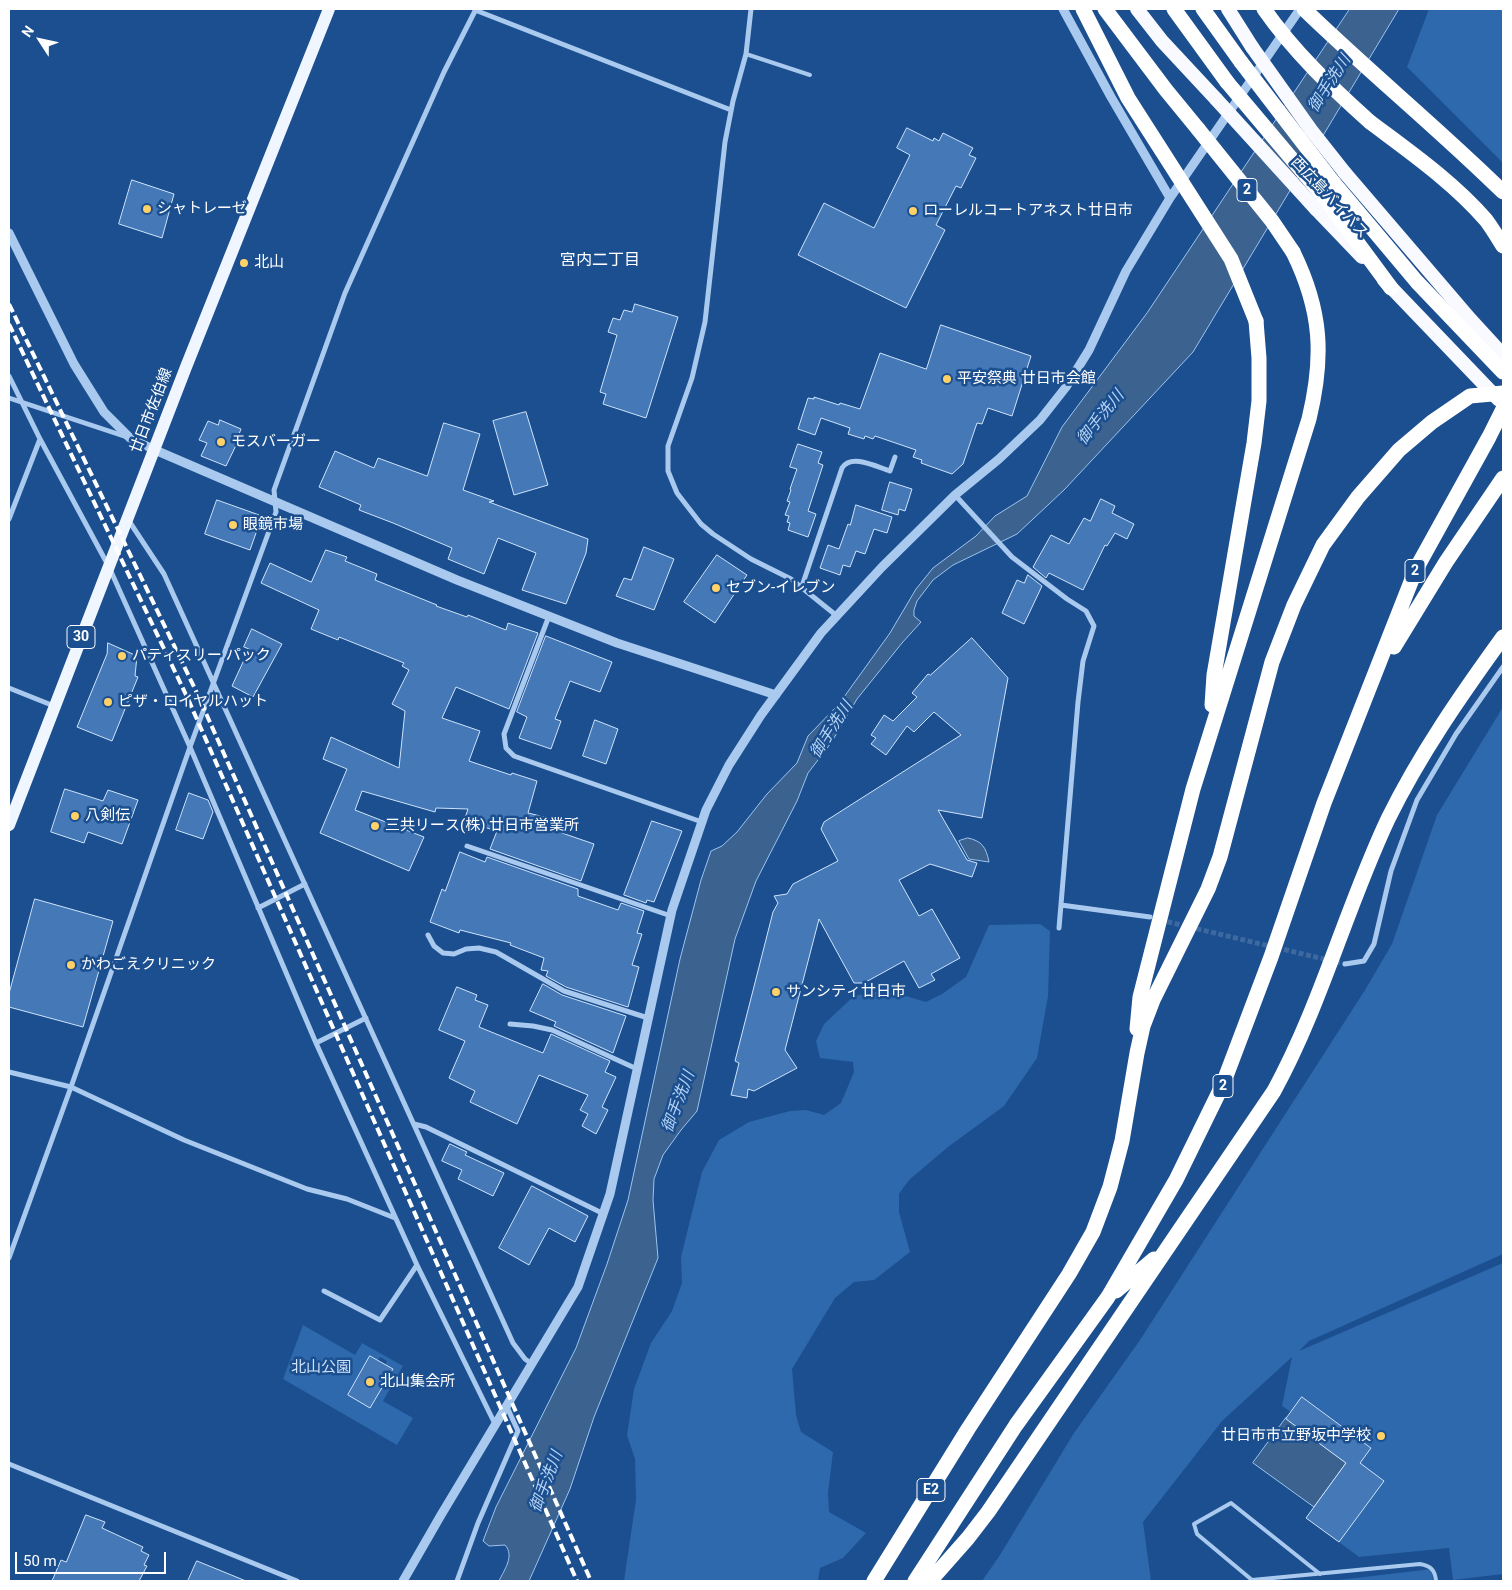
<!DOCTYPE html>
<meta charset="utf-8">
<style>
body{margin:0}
#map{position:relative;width:1512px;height:1590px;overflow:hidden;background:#1b4f8f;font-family:Roboto,sans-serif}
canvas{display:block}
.frame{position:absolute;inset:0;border:10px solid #fff;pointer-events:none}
.north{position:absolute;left:15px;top:15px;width:50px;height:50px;-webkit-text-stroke:4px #1b4f8f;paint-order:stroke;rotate:305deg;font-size:14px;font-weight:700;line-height:20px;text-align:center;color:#fff}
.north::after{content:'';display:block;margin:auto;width:18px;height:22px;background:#fff;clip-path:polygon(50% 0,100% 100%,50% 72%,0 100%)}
.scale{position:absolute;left:15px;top:1552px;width:151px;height:22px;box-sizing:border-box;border:2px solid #fff;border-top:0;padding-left:6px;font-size:15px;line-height:18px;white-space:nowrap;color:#fff;-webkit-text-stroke:4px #1b4f8f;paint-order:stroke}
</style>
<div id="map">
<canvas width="1512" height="1590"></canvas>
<div class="frame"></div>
<div class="north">N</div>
<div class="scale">50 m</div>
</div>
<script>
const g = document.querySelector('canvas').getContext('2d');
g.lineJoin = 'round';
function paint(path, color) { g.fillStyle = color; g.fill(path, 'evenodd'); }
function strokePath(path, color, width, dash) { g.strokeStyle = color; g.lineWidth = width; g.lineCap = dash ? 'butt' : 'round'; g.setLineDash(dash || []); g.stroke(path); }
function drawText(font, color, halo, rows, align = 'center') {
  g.font = font + ' Roboto,"Noto Sans JP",sans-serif'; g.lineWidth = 5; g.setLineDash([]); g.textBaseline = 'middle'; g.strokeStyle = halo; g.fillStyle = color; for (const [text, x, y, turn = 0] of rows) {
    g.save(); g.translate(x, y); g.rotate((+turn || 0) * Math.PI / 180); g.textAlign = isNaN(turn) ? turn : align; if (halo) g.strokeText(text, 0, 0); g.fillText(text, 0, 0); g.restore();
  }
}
const green = new Path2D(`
 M1429,9H1503V163L1407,67Z
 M1503,707V1254L1309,1341L1299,1351L1503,1263V1574L1453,1580L1449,1548L1359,1557L1339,1542L1384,1481L1360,1463L1371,1447L1303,1397L1291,1412L1282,1406L1292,1357L1222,1421L1143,1522L1151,1581H982L1000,1555L1074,1433L1140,1340L1365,990L1392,944L1437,815Z
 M1040,924L1050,931L1048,996L1037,1058L1004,1106L948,1147L909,1180L899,1194V1212L910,1252L874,1280L854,1282L835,1298L815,1331L792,1369L796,1415L801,1432L833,1452L828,1493L829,1512L866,1533L843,1558L820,1568L818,1581H624L636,1500L635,1459L627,1435L634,1389L651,1343L672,1311L682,1283L681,1257L702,1172L719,1140L749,1122L790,1111L806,1110L824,1115L841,1103L854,1072L853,1062L820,1058L816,1041L824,1024L854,996L885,990L926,1002L942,994L966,977L989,925Z
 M303,1325L355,1355L362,1343L403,1366L383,1401L413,1418L397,1445L283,1379ZM370,1356L378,1360L380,1357L387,1361L385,1365L393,1370L370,1408L348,1395Z
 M1432,1569L1433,1581H1330Z`);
const water = new Path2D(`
 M1350,9H1399L1193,352L1064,490L1017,534L953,565L933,580L917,601L914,610V616L921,622L902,643L857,699L831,743L808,773L797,801L756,881L735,939L697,1111L681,1130L663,1155L654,1179L653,1200L658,1258L594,1417L570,1489L529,1581H499C504,1570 515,1556 505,1545L489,1546L483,1541L496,1507L576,1348L607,1264L628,1200L680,959L701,880L711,851L722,846L737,832L767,794L797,763L808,736L839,704L890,633L916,589L933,568L976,536L995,516L1027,496L1062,427L1147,313Z
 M968,838C982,841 986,847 989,862L969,859L959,841Z
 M1286,1418L1346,1463L1314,1507L1253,1463Z`);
const building = new Path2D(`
 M907,128L933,141L934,138L939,141L943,133L973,148L969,155L976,158L961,188L956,186L936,225L945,230L906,308L798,255L824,203L874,228L910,155L897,148Z
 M132,180L174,194L162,238L119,224Z
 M635,304L678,317L646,418L603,404L606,394L600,392L617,335L608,332L613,318L620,320L624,310L632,312Z
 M941,325L1031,356L1012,416L988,408L982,424L977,423L963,464L952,474L921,463L922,460L913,457L916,450L875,436L873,439L865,436L864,439L848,434L850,428L821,418L815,435L798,429L808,398L814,399V397L839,405L840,403L860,409L880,353L926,369Z
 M526,412L548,485L514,495L493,421Z
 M220,420L241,429L239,434L241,435L226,466L201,456L207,443L199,440L208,421L218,425Z
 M444,423L480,434L463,490L494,501L489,502L588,539L586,553L566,604L522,590L536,553L498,538L484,574L448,559L452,548L393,523L359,510L361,505L319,487L335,451L374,468L378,458L427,476Z
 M798,444L822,452L818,463L823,465L808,511L816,514L808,537L788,530L790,523L787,522L789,516L785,515L790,502L787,501L791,490L790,489L797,469L790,467Z
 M890,482L912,489L905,511L899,509L898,515L882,510Z
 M1101,499L1115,506L1112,513L1134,524L1127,539L1115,533L1107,546L1105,545L1083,590L1049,573L1046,578L1033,567L1051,535L1069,544L1084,518L1090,521Z
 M217,500L262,516L250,550L205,534Z
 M856,505L892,517L887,533L874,529L865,554L856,551L850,567L843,565L840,575L820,568L828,545L839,549L848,524L850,525Z
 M644,547L674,559L654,610L616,596L624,578L631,580Z
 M326,550L347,557L345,561L377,574L375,580L437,605L436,606L467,617L468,615L506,630L508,623L538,633L509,709L456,687L442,718L480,731L469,761L511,775L512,773L537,781L528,813L565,822L562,833L594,844L581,881L490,849L497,831L464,821L468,809L436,808L435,812L362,791L355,810L424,837L409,871L320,833L347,769L323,759L331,737L399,768L405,711L392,704L409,670L402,666L404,663L339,637L338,640L311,629L319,610L261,583L270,563L311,582Z
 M717,555L747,575L715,623L684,602Z
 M1028,575L1042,586L1024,624L1002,613L1017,580L1024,583Z
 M252,629L282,644L253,697L232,686L249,649L244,647Z
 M546,636L612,662L600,692L570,681L555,719L561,721L551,749L519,738L527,717L517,712Z
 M972,638L1008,678L982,818L938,810L967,860L977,863L972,877L930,864L899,880L919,916L932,909L960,958L931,974L935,980L919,988L904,961L864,983H854L819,919L785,1050L797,1068L754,1091L748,1089L747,1098L731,1095L739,1063L735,1061L773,912L778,903L774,896L787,894L793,884L838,861L821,829L824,822L961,735L934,712L914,732L907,726L886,755L871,744L876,738L871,735L884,715L893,721L917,697L912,693L928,674L930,675Z
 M108,643L137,656L135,676L138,677L112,741L77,727L107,654Z
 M595,720L618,729L606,764L583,756Z
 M65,789L103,801L108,790L138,800L122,844L88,832L84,843L51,832Z
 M189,793L208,800L213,812L203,839L176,830Z
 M652,821L682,831L654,902L647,900L646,903L624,895Z
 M460,852L485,862L487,857L578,889V896L618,910L621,903L644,911L637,933L642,934L632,965L639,967L628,1007L566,987L546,976L548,971L541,970L544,958L510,945L511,943L460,930L459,933L430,922L442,889L445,891Z
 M35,899L113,921L83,1027L9,1007V994Z
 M543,984L562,995L626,1016L613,1053L554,1026L556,1022L530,1011Z
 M457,987L477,995L475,1000L488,1005L479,1027L543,1053L551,1034L610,1061L605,1072L616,1077L602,1107L608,1110L596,1134L582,1126L588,1114L580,1110L588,1095L539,1075L517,1124L470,1102L475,1091L449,1078L465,1041L439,1030Z
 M450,1144L467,1152L465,1155L504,1173L493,1196L458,1179L462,1170L442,1161Z
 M532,1186L588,1216L575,1242L549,1228L529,1265L499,1248Z
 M370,1356L393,1369L370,1408L348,1395Z
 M1302,1397L1371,1448L1360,1463L1384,1481L1339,1542L1306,1518L1346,1463L1286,1419Z
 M86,1515L105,1522L102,1528L143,1547L141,1551L149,1555L144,1565L147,1566L139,1581H52L61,1560L66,1562Z
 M197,1561L246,1581H188Z`);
const minorTunnel = new Path2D(`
 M1160,920L1345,964`);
const service = new Path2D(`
 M746,54L810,75
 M1320,1574L1231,1503L1194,1524L1197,1534L1252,1580L1420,1564C1431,1566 1435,1570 1436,1581`);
const minor = new Path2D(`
 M751,9L746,54L733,101L725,142L705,322L692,378L668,446V471L677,493L701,524L713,534L751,559L791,579L837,616
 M475,10L731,110
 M9,376L40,439L109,567L190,747L316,1043L417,1265L496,1426
 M9,398L127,437
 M955,495L1012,557L1067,599L1086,611L1094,626L1083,661L1078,702L1059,928
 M9,519L40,439
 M129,521L164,574L513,1343L525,1359L532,1364
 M802,586L842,468C851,453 877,467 890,471L895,457
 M549,616L504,734L506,748L514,756L702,822
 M9,688L54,706
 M467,846L671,916
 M1061,905L1150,917
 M258,908L305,884
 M428,935L434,946L443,953L454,954L466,949L479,948L496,952L564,991L648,1018
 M1345,964L1364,961L1374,944L1391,871L1417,800L1456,734L1503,667
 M510,1024L533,1026L552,1030L637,1069
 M316,1043L366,1018
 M9,1072L71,1087L184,1140L307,1189L347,1199L395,1218
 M414,1124L426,1127L604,1214
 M9,1258L71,1087L190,747L276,512L274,490L345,293L444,72L476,9
 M324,1291L380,1320L417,1265
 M9,1464L297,1581
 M457,1581L478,1523L518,1431L507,1407`);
const tertiary = new Path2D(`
 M1063,9L1111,97L1170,198
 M9,233L74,364L104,412L130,438L155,450L457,580L617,643L776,695
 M403,1581L441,1515L578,1287L610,1194L672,910L706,810L729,765L761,715L821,633L882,567L955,495L999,459L1040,420L1066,387L1089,350L1126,271L1170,198L1300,9`);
const primary = new Path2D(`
 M9,825L186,367L329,9`);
const trunk = new Path2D(`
 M1137,9L1162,41L1216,99
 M1228,9L1252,47
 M1345,173L1470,319L1503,355
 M1316,209L1362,257
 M1384,280L1499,400`);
const motorway = new Path2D(`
 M1105,9L1166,90L1198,129
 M1174,9L1227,82
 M1203,9L1241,62
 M1304,9C1369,72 1439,129 1503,192
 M1370,122C1410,152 1453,182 1486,220C1492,228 1498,238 1503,246
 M1333,182L1417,282L1503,372
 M1323,196L1391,288
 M1394,647L1446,562L1503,478
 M1212,705L1214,675L1254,443L1259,401V358L1256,321
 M1137,1029L1140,997L1193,789L1309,419C1324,357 1322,311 1293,252
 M1116,1291L1154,1259
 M874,1581L968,1429L1069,1274L1093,1232L1110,1187L1122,1141L1137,1053L1143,1026L1153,1000L1208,889L1220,857L1272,662L1294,605L1323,545L1358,497L1399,450L1432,422L1470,396L1503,393
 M915,1581L1016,1425L1108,1297L1176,1180L1223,1084L1271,957L1324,803L1416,569L1489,437L1503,409
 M930,1581L968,1538L988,1512L1274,1091C1321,1005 1346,908 1388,819C1420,754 1461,695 1503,637`);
const rail = new Path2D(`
 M9,304L197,693L591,1581
 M9,324L188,699L577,1581`);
const trunkBridge = new Path2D(`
 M1252,47L1311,130L1345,173
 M1216,99L1316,209`);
const motorwayBridge = new Path2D(`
 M1083,9L1128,98L1231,259L1256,321
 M1264,9C1294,52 1331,87 1370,122
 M1241,62L1333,182
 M1227,82L1323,196
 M1198,129L1272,221L1293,252`);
const markers = [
 [147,209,5,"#ffd166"],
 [913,211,5,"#ffd166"],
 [244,263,5,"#ffd166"],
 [947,379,5,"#ffd166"],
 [221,442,5,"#ffd166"],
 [233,525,5,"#ffd166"],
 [716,588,5,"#ffd166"],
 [122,656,5,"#ffd166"],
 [108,702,5,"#ffd166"],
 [75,816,5,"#ffd166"],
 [375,826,5,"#ffd166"],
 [71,965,5,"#ffd166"],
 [776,992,5,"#ffd166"],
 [370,1382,5,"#ffd166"],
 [1381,1436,5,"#ffd166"]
];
const shields = [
 [1247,190,20],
 [1415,571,20],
 [81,637,28],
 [1223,1086,20],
 [931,1490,28]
];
const shieldNames = [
 ["2",1247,190],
 ["2",1415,571],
 ["30",81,637],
 ["2",1223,1086],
 ["E2",931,1490]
];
const streetNames = [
 ["西広島バイパス",1329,198,47],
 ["廿日市佐伯線",152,411,-69]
];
const poiNames = [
 ["シャトレーゼ",157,209],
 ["ローレルコートアネスト廿日市",923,211],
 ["北山",254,263],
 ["平安祭典 廿日市会館",957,379],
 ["モスバーガー",231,442],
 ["眼鏡市場",243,525],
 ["セブン-イレブン",726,588],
 ["パティスリー パック",132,656],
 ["ピザ・ロイヤルハット",118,702],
 ["八剣伝",85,816],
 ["三共リース(株) 廿日市営業所",385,826],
 ["かわごえクリニック",81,965],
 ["サンシティ廿日市",786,992],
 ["北山集会所",380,1382],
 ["廿日市市立野坂中学校",1371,1436,"right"]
];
const parkNames = [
 ["北山公園",321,1368]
];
const waterNames = [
 ["御手洗川",1330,84,-57],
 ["御手洗川",1101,418,-51],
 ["御手洗川",832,730,-57],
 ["御手洗川",679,1102,-69],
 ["御手洗川",547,1482,-69]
];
const neighbourhoodNames = [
 ["宮内二丁目",600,261]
];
paint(green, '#2e69ad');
paint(water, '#3c6290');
strokePath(water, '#9cc4f0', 1);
paint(building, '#4478b7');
strokePath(building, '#cfe3fa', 1);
strokePath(minorTunnel, '#3d69a0', 5, [5, 2.5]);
strokePath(service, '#a9c9ee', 4);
strokePath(minor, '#a9c9ee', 5);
strokePath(tertiary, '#a9c9ee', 9);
strokePath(primary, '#f0f6ff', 12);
strokePath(trunk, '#f8faff', 14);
strokePath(motorway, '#fff', 15);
strokePath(rail, '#fff', 4, [9, 4]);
strokePath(trunkBridge, '#f8faff', 14);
strokePath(motorwayBridge, '#fff', 15);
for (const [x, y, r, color] of markers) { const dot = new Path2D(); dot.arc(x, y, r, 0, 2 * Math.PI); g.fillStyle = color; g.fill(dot); strokePath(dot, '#1b4f8f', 2); }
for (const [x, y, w] of shields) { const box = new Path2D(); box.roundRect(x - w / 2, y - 11.5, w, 23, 4); g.fillStyle = '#1b4f8f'; g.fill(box); strokePath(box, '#fff', 1); }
drawText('bold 14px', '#fff', null, shieldNames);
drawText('15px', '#fff', '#1b4f8f', streetNames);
drawText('15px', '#fff', '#1b4f8f', poiNames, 'left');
drawText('15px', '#cfe3fa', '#1b4f8f', parkNames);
drawText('italic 16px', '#b5d3f5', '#1b4f8f', waterNames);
drawText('16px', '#fff', '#1b4f8f', neighbourhoodNames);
</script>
